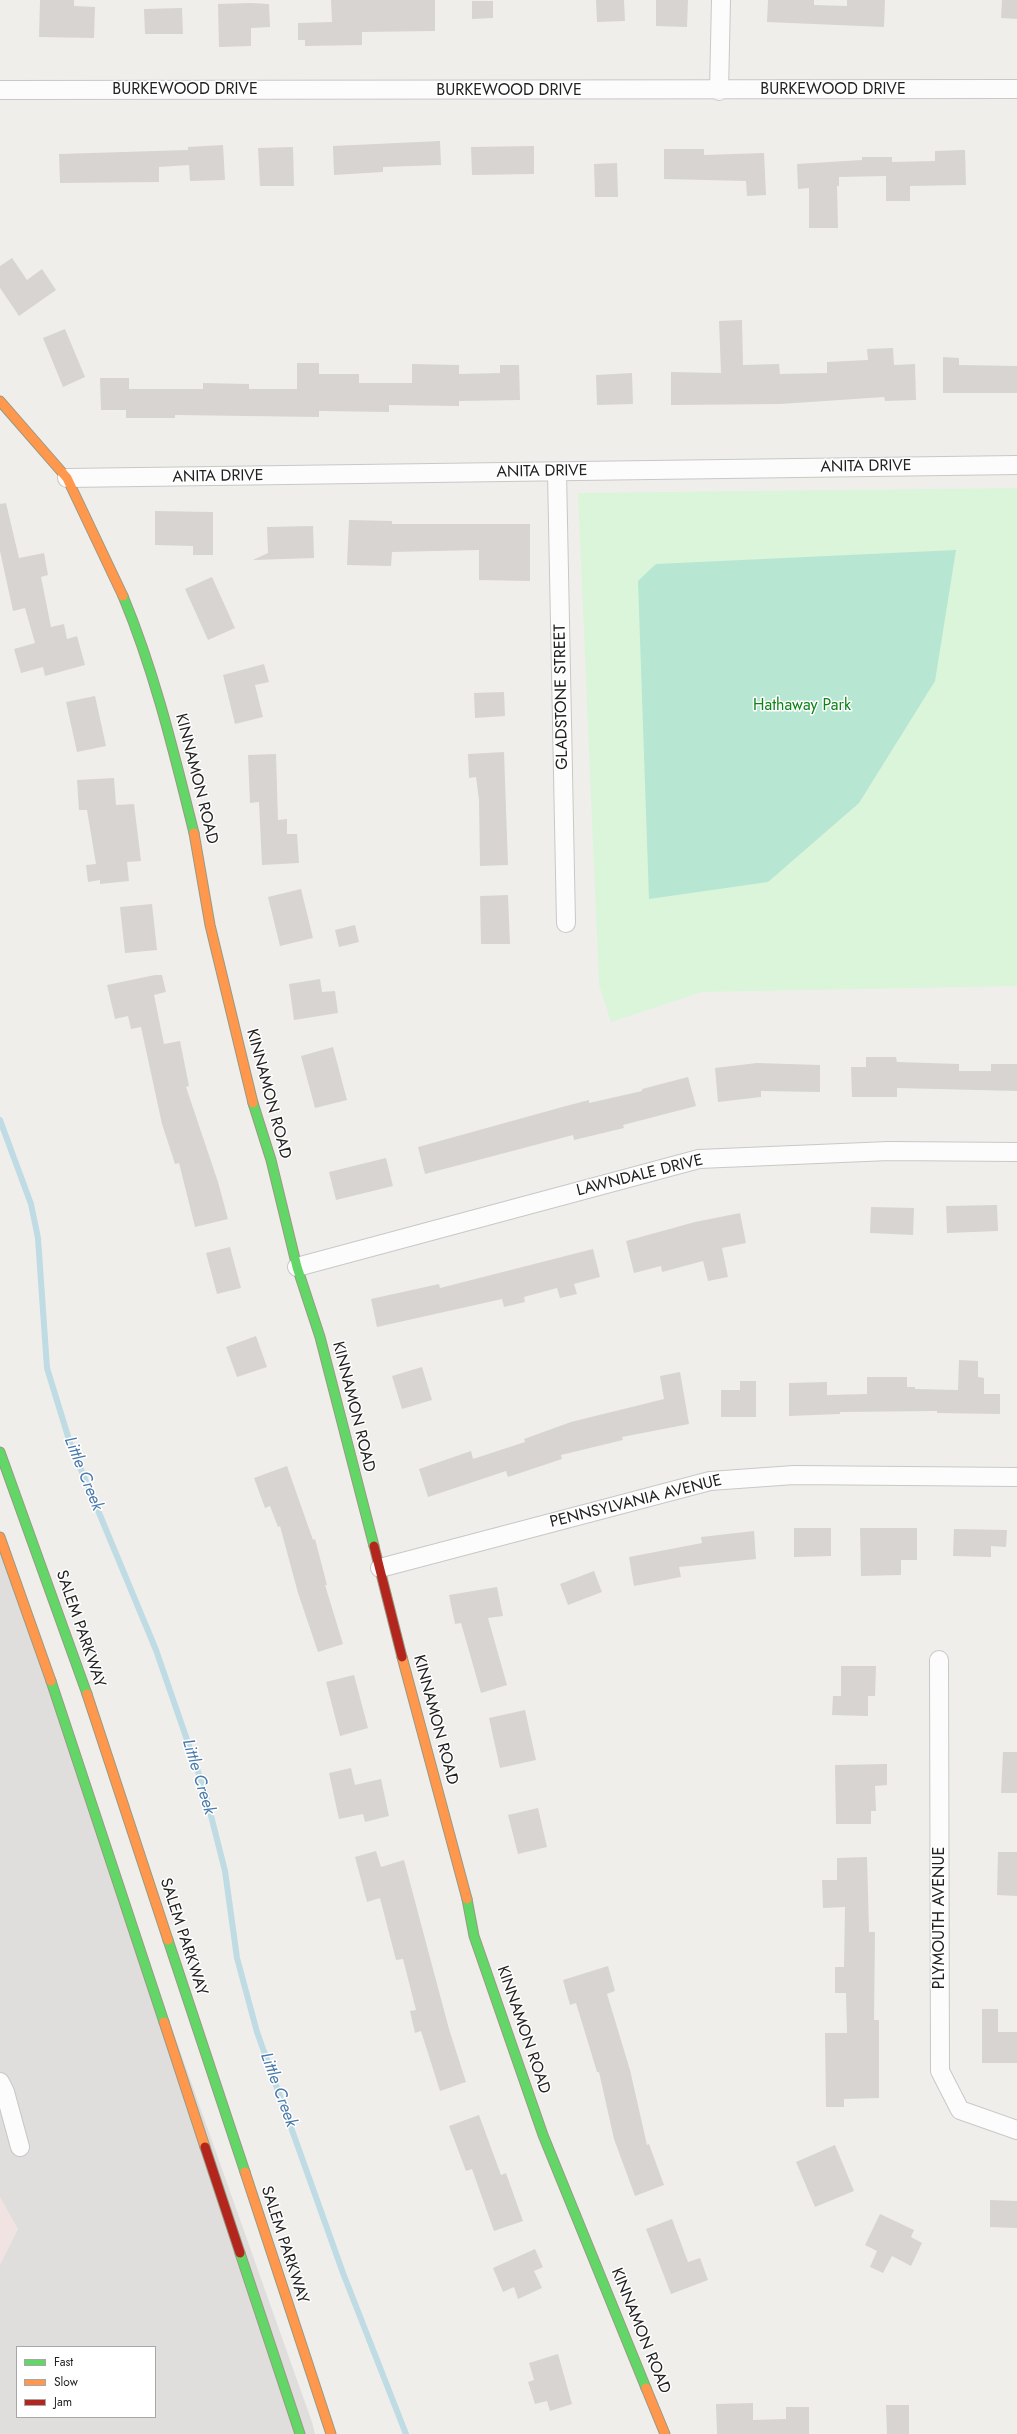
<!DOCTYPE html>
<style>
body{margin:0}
#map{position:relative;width:1017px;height:2434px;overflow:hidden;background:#f0eeeb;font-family:Jost,sans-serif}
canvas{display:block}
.legend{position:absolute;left:16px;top:2346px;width:140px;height:72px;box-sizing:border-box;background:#fff;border:1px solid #a7a7a7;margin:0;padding:5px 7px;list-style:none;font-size:12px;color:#222}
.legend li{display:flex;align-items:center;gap:8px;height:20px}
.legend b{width:20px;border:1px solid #a7a7a7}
</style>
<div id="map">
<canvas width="1017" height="2434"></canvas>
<ul class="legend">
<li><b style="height:5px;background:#63d668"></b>Fast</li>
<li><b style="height:5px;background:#ff974d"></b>Slow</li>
<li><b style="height:5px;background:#b3261e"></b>Jam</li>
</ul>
</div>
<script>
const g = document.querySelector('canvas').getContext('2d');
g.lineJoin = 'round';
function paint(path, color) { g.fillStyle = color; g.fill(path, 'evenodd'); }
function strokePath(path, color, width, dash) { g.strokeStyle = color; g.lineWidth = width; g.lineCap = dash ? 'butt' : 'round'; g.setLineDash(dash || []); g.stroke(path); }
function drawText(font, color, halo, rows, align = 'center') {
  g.font = font + ' Jost,sans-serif'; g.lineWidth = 3; g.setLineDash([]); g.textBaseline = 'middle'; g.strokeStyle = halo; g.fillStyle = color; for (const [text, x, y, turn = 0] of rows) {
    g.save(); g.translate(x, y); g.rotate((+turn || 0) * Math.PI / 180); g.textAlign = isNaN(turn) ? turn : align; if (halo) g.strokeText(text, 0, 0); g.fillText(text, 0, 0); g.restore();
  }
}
const residential = new Path2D(`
 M0,1545L312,2422L315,2434H0ZM17,2347H155V2417H17Z`);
const commercial = new Path2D(`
 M0,2197L18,2229L0,2265Z`);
const park = new Path2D(`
 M1017,488V986L702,992L611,1022L599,985L578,493Z`);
const pitch = new Path2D(`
 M956,550L935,681L859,803L768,882L649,899L638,581L656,564Z`);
const stream = new Path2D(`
 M0,1120L31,1204L38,1238L47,1368L70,1443L156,1650L205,1792L225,1871L237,1958L257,2032L343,2273L406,2434`);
const building = new Path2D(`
 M40,0H74V6L95,7L94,38L39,37Z
 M331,0H435V31L362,32V45L305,46V40H298V23L332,22Z
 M596,0H624L625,21L597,22Z
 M656,0H688L687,27L656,26Z
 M768,0H814V5L847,6V0H885L884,27L767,22Z
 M1002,0H1017V19L1001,18Z
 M472,1H493V18L472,19Z
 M251,3L269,4L270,27L251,28V46L219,47L218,4Z
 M182,8L183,34H145L144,9Z
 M440,141L441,165L383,167V172L334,175L333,146Z
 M223,145L225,180L190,181L189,165L159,167V182L60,183L59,154L188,150V147Z
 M534,146V174L472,175L471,147Z
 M293,147L294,186H260L258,148Z
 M664,149H704V155L764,153L766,195L747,196L746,181L664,179Z
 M965,150L966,185L910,186V201H886V176L839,177V186H837L838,228H809V188L798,189L797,164L862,160V157H892V162L935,161V151Z
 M617,163L618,197H595L594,164Z
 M12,258L27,280L42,269L56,290L19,316L0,288V266Z
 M742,320L743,365L779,364L780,374L827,373V362L868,360L867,349L893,348L894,365L915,364L916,400L885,401L884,397L780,404L671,405V372L721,373L719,321Z
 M65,329L85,377L63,387L43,338Z
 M943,357L959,358V365L1017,366V393H943Z
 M297,363H319V374H359V383H412V364L459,365V374L500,373V365H519L520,400L459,401V406L389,405V412L319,411V417L175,415V418H126V410H101L100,378H129V389H203V383L249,384V389H297Z
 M632,373L633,404L597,405L596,375Z
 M6,503L19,558L44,553L48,575L41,577L51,627L64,624L67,639L77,636L85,665L45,676L43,667L21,673L14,649L35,643L25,608L13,611L0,551V504Z
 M155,511L213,512V555H193V546L155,545Z
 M349,520L392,521V524H530V581L479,580V550L392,552L391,566L347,565Z
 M313,526L314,558L253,560L268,553L267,527Z
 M212,577L235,628L208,640L185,589Z
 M264,664L269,682L255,685L263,717L235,724L223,675Z
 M504,692L505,716L475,718L474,693Z
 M95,696L106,746L77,752L66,702Z
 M504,752L508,865L480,866L479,800L476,777L469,778L468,754Z
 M276,754L278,820L287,819V834H297L299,863L262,865L259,802L250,803L248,755Z
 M114,778L116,805L134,804L141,861L127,862L129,881L100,884V880L88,882L86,865L96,864L87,810H79L77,780Z
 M301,889L313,938L280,946L268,897Z
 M508,895L510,944H481L480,896Z
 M152,904L157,950L125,953L120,907Z
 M355,925L359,942L339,947L335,930Z
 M155,975H162L166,992L154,995L164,1044L180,1041L189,1086L186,1087L218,1182L228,1219L195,1227L179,1163L175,1164L162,1124L141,1027L131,1029L128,1016L115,1019L107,985Z
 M320,979L322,992L335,991L338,1013L294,1020L289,984Z
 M333,1047L347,1100L315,1108L301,1056Z
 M866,1057H896L897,1062L959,1064V1071H991V1064H1017V1091L897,1088V1097H852L851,1067H866Z
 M757,1063L820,1065V1092L761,1091V1097L718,1102L715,1068Z
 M688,1077L696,1106L623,1125L624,1128L574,1140L573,1135L425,1174L418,1147L566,1106L589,1100V1103L642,1091V1089Z
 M386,1158L393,1186L336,1200L329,1172Z
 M997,1205L998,1231L947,1233L946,1206Z
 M871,1207L914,1208L913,1235L870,1233Z
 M740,1213L746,1243L722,1248L728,1277L708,1281L703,1261L662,1272L661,1266L634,1273L626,1241L695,1222Z
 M230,1247L241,1288L217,1294L206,1253Z
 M593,1249L600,1277L574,1284L577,1294L560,1298L557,1288L524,1297L525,1302L504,1307L502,1299L377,1327L371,1299L439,1284L440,1288Z
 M256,1336L267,1367L237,1377L226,1347Z
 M959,1360L978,1361V1377L984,1378V1394H1000V1414L937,1413V1411L840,1412V1414L789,1416V1383L827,1382V1395L867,1394V1377H907V1387H915V1389L958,1390Z
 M422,1367L432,1400L402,1409L392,1376Z
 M680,1372L689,1424L622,1437L623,1440L561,1455L562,1459L508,1477L506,1471L428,1497L419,1469L471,1451L473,1459L525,1442L524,1439L571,1422L664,1399L660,1376Z
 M740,1381H756V1417H721V1390H740Z
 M287,1466L313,1540L315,1539L327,1585H325L343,1644L318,1652L298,1593L280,1526L278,1527L270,1506L265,1508L254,1478Z
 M794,1528H831V1556L794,1557Z
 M860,1528H917V1560H901V1575L861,1576Z
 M954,1529L1007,1530L1006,1547L991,1546V1557L953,1556Z
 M754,1531L756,1559L679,1567L681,1577L634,1586L629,1557L702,1543L701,1537Z
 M594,1571L602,1592L568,1605L560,1584Z
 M497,1587L503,1616L488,1618L507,1685L481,1693L461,1623L455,1624L449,1595Z
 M841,1666H876L875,1696H868V1716L832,1715L833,1696H841Z
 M354,1675L368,1728L340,1736L326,1682Z
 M525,1710L536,1760L500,1768L489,1718Z
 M1003,1752H1017V1793H1001Z
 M887,1764V1785L875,1786L876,1811H871V1824H836L835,1765Z
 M351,1768L355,1785L381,1779L389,1816L365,1822L363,1814L339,1819L329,1773Z
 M538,1808L547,1847L518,1854L508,1815Z
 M376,1851L381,1867L404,1860L449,2029L466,2082L440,2091L421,2031L415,2033L410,2011L416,2010L403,1959L396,1960L380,1898L367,1902L355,1857Z
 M998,1852H1017V1896L997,1895Z
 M867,1857L869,1932H875L874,2020H879V2098L844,2099V2107H826L825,2033H847L846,1993H835V1967H844L845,1907L823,1908L822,1880H837V1858Z
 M608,1966L615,1991L607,1994L630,2070L647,2145L649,2144L664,2185L635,2196L614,2139L599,2072H597L576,2003L570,2005L563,1980Z
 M982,2009H998V2032H1017V2063H982Z
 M479,2115L501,2175L506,2173L523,2221L494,2231L472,2169L466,2171L449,2126Z
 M835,2145L854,2191L815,2207L796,2162Z
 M990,2200L1017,2201V2228L990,2227Z
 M880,2214L914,2230L911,2237L922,2243L911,2266L892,2256L883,2273L870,2267L877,2251L865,2245Z
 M672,2219L688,2262L700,2258L708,2280L671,2294L646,2229Z
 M535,2249L543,2267L534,2271L542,2288L518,2299L514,2287L503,2292L493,2268Z
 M558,2354L572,2404L550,2411L547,2401L535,2404L528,2382L534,2380L529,2363Z
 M753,2403V2420L786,2419V2407H809V2434H717L716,2404Z
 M886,2405H909V2434H887Z`);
const street = new Path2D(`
 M0,90L1017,89
 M719,91L721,0
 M557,472L566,923
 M67,478L1017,465
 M297,1267L699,1159L889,1151L1017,1152
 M380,1568L710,1481L794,1475L1017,1477
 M939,1660L940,2071L960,2110L1017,2130
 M0,2082L5,2092L20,2147`);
const fast = new Path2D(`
 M123,596C155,673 174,753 194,833
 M253,1103L271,1160L297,1267L320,1337L374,1546
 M0,1452L87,1694
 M51,1681L164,2022
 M467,1899L474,1936L543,2135L646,2388
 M168,1940L245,2172
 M240,2253L300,2434`);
const slow = new Path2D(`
 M0,401L67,478L123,596
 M194,833L210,925L253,1103
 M0,1537L51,1681
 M402,1657L467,1899
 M87,1694L168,1940
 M164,2022L205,2147
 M245,2172L331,2434
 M646,2388L665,2434`);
const jam = new Path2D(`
 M374,1546L402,1657
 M205,2147L240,2253`);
const streetNames = [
 ["BURKEWOOD DRIVE",185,90],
 ["BURKEWOOD DRIVE",833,90],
 ["BURKEWOOD DRIVE",509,91],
 ["ANITA DRIVE",866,467,-1],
 ["ANITA DRIVE",542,472,-1],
 ["ANITA DRIVE",218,477,-1],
 ["GLADSTONE STREET",562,697,-91],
 ["KINNAMON ROAD",196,779,76],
 ["KINNAMON ROAD",268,1094,75],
 ["LAWNDALE DRIVE",640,1176,-14],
 ["KINNAMON ROAD",353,1407,76],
 ["PENNSYLVANIA AVENUE",636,1502,-14],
 ["SALEM PARKWAY",80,1629,71],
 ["KINNAMON ROAD",435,1720,75],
 ["PLYMOUTH AVENUE",940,1918,-90],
 ["SALEM PARKWAY",183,1937,72],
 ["KINNAMON ROAD",523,2030,71],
 ["SALEM PARKWAY",284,2245,72],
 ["KINNAMON ROAD",640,2331,68]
];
const parkNames = [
 ["Hathaway Park",802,706]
];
const waterNames = [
 ["Little Creek",83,1474,68],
 ["Little Creek",198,1777,73],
 ["Little Creek",278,2090,70]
];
paint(residential, '#dfdedc');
paint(commercial, '#f1e3e1');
paint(park, '#daf5da');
paint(pitch, '#b7e6d2');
strokePath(stream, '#bfdbe3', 6);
paint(building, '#d7d4d2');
strokePath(street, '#c9c8c7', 20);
strokePath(fast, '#999a82', 11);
strokePath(slow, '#999a82', 11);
strokePath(jam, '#999a82', 11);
strokePath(street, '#fdfcfc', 18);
strokePath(fast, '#63d668', 9);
strokePath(slow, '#ff974d', 9);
strokePath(jam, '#b3261e', 9);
drawText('16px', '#222', '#fff', streetNames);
drawText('16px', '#0c8416', '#fff', parkNames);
drawText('italic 17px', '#4a7aab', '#fff', waterNames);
</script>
